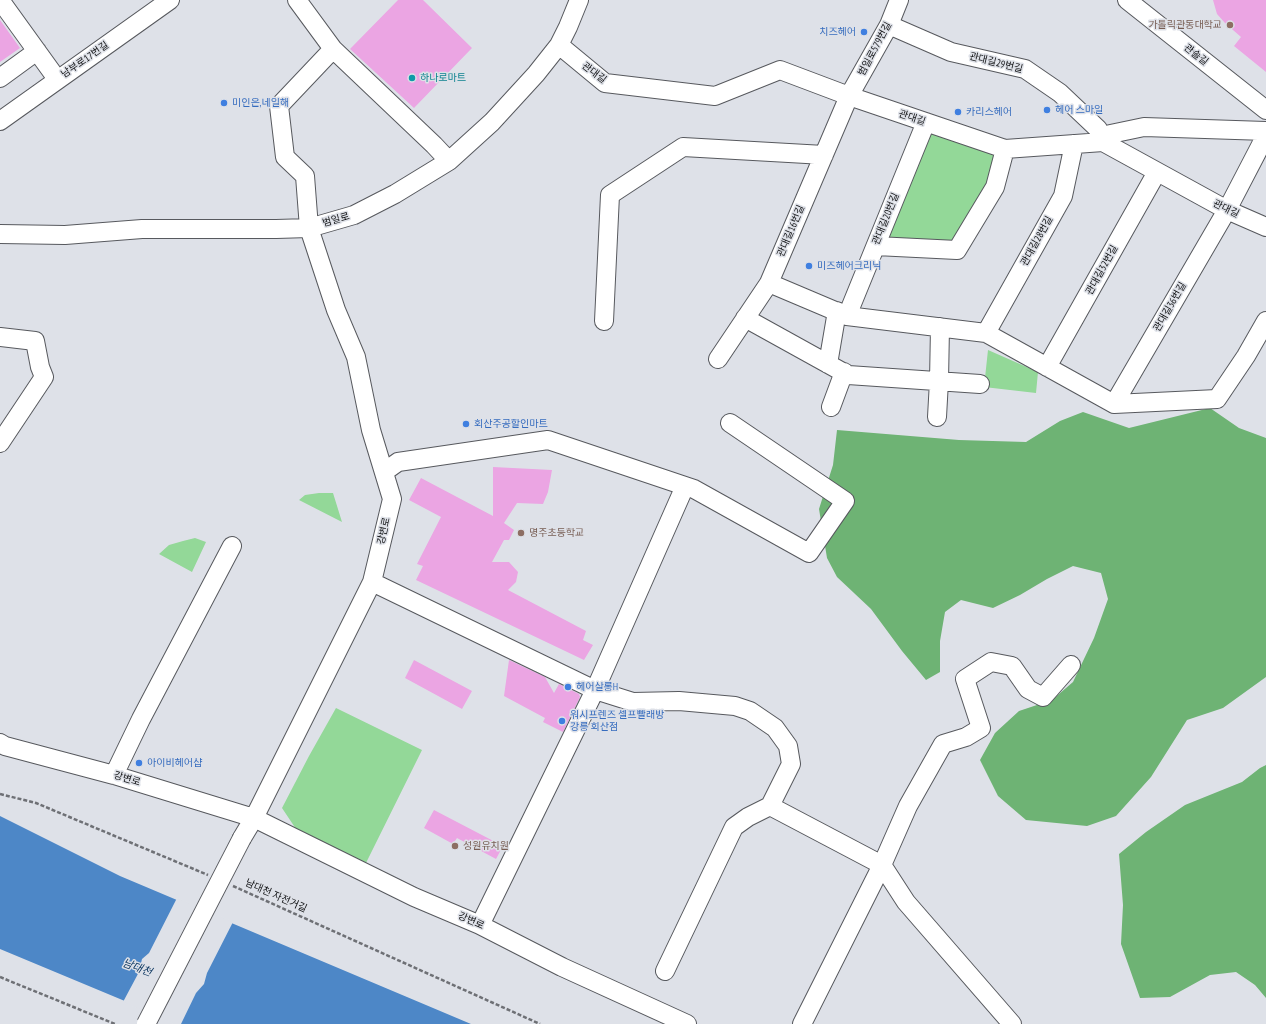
<!DOCTYPE html>
<meta charset="utf-8">
<style>
body{margin:0}
canvas{display:block;background:#dee1e8}
</style>
<canvas width="1266" height="1024"></canvas>
<script>
const g = document.querySelector('canvas').getContext('2d');
g.lineJoin = 'round';
function paint(path, color) { g.fillStyle = color; g.fill(path, 'evenodd'); }
function strokePath(path, color, width, dash) { g.strokeStyle = color; g.lineWidth = width; g.lineCap = dash ? 'butt' : 'round'; g.setLineDash(dash || []); g.stroke(path); }
function drawText(font, color, halo, rows, align = 'center') {
  g.font = font + ' "PT Sans Narrow","Noto Sans KR",sans-serif'; g.lineWidth = 3; g.setLineDash([]); g.textBaseline = 'middle'; g.strokeStyle = halo; g.fillStyle = color; for (const [text, x, y, turn = 0] of rows) {
    g.save(); g.translate(x, y); g.rotate((+turn || 0) * Math.PI / 180); g.textAlign = isNaN(turn) ? turn : align; if (halo) g.strokeText(text, 0, 0); g.fillText(text, 0, 0); g.restore();
  }
}
const green = new Path2D(`
 M926,122L1005,149L957,250L876,246Z
 M988,350L1038,372L1036,393L984,387Z
 M319,493H333L342,522L299,500L305,495Z
 M195,538L206,542L192,572L159,554L169,545L183,541Z
 M336,708L422,750L365,865L298,832L282,808L309,756Z`);
const forest = new Path2D(`
 M1210,408L1239,428L1266,438V677L1223,708L1187,720L1151,777L1116,816L1087,826L1026,820L998,796L980,760L995,733L1019,711L1052,700L1073,682L1094,638L1108,599L1101,573L1073,566L1047,579L1020,595L993,608L961,600L945,612L940,641V672L926,680L902,651L871,609L837,577L827,558L819,509L833,465L837,430L959,440L1026,442L1060,421L1083,412L1129,428Z
 M1266,765V998L1255,985L1236,972L1210,975L1170,997L1140,998L1121,944L1123,905L1119,854L1146,832L1185,805L1242,782L1260,768Z`);
const water = new Path2D(`
 M0,816L120,876L471,1024H180L0,949Z`);
const pier = new Path2D(`
 M177,898L233,922L207,973L204,984L196,993L181,1024H175L123,1002L139,972L142,959L149,953Z`);
const building = new Path2D(`
 M398,0H423L472,48L414,108L350,49Z
 M1213,0H1266V72L1234,46L1241,37L1225,23L1217,14Z
 M0,20L20,48L0,62Z
 M493,467L552,470L548,492L543,504L517,503L504,523L514,530L509,540H504L492,562H509L518,572L516,582L508,590L586,631L583,640L593,645L584,660L416,580L423,566L417,564L441,517L409,500L421,478L493,516Z
 M414,660L472,691L462,709L405,678Z
 M509,660L545,677L554,693L559,684L579,694L580,697L563,732L543,722L545,718L504,696Z
 M434,810L503,846L496,859L457,838L453,844L424,828Z`);
const path = new Path2D(`
 M0,794L36,803L208,875
 M233,886L540,1024
 M0,977L115,1024`);
const minor = new Path2D(`
 M0,0L57,79
 M1127,0L1266,110
 M889,25L951,52L1025,69L1060,93L1098,129L1103,142
 M559,45L605,83L715,96L780,70L849,96L1005,149L1103,142L1227,210L1266,227
 M333,49L434,145L449,161
 M0,78L37,51
 M0,121L170,0
 M1101,136L1144,127L1266,131
 M0,234L65,235L142,229H276L309,228L354,215L395,194L449,161L492,122L536,74L559,45L568,27L579,0
 M876,246L957,250L995,187L1005,149
 M769,283L847,316L986,333L1114,404L1217,399L1246,356L1266,321
 M847,316L926,122
 M745,318L848,375L980,384
 M604,321L610,195L683,147L824,155
 M986,333L1063,196L1074,144
 M0,337L35,341L40,367L44,377L0,443
 M718,359L769,283L849,96L889,25L899,0
 M828,364L837,311
 M1047,367L1157,172
 M1114,404L1227,210L1266,135
 M831,407L844,372
 M937,417L939,381L940,327
 M384,472L398,462L548,440L694,489L809,553L845,501L730,423
 M372,582L595,690L685,486
 M0,743L5,746L114,775L254,818L414,897L480,925L562,967L687,1024
 M114,775L141,719L232,546
 M770,806L882,865L906,902L1012,1024
 M242,838L254,818L372,582L392,499L371,430L356,357L336,310L309,228L305,176L285,157L279,106L333,49L297,0
 M480,925L595,690L633,702L679,701L735,706L750,711L775,728L788,746L791,764L770,806L748,817L734,827L665,971
 M802,1024L882,865L908,806L943,744L966,737L981,728L965,679L991,662L1012,666L1028,689L1043,697L1071,665`);
const minorBridge = new Path2D(`
 M146,1024L242,838`);
const markers = [
 [1230,25,4,"#8d6e63"],
 [864,32,4,"#3f7fe0"],
 [412,78,4,"#0f9aa8"],
 [224,103,4,"#3f7fe0"],
 [1047,110,4,"#3f7fe0"],
 [958,112,4,"#3f7fe0"],
 [809,266,4,"#3f7fe0"],
 [466,424,4,"#3f7fe0"],
 [521,533,4,"#8d6e63"],
 [568,687,4,"#3f7fe0"],
 [562,721,4,"#3f7fe0"],
 [139,763,4,"#3f7fe0"],
 [455,846,4,"#8d6e63"]
];
const educationNames = [
 ["가톨릭관동대학교",1222,25,"right"],
 ["명주초등학교",529,533],
 ["성원유치원",463,846]
];
const shopNames = [
 ["치즈헤어",856,32,"right"],
 ["미인은,네일해",232,103],
 ["헤어 스마일",1055,110],
 ["카리스헤어",966,112],
 ["미즈헤어크리닉",817,266],
 ["회산주공할인마트",474,424],
 ["헤어살롱H",576,687],
 ["워시프렌즈 셀프빨래방",570,715],
 ["강릉 회산점",570,727],
 ["아이비헤어샵",147,763]
];
const streetNames = [
 ["범일로579번길",875,49,-62],
 ["관솔길",1196,55,38],
 ["남부로17번길",85,60,-35],
 ["관대길29번길",996,63,14],
 ["관대길",594,73,37],
 ["관대길",912,118,19],
 ["관대길",1226,209,26],
 ["관대길20번길",886,219,-68],
 ["범일로",336,220,-16],
 ["관대길16번길",791,231,-67],
 ["관대길28번길",1037,241,-61],
 ["관대길32번길",1102,270,-61],
 ["관대길36번길",1170,307,-60],
 ["강변로",384,531,-77],
 ["강변로",127,779,17],
 ["남대천 자전거길",276,896,24],
 ["강변로",471,921,24]
];
const cultureNames = [
 ["하나로마트",420,78]
];
const waterNames = [
 ["남대천",137,968,20]
];
paint(green, '#93d898');
paint(forest, '#6eb374');
paint(water, '#4d87c7');
paint(pier, '#dee1e8');
paint(building, '#eba5e3');
strokePath(minor, '#57595e', 20);
strokePath(path, '#6e7075', 2.5, [4, 2]);
strokePath(minor, '#fff', 18);
strokePath(minorBridge, '#57595e', 20, []);
strokePath(minorBridge, '#fff', 18);
for (const [x, y, r, color] of markers) { const dot = new Path2D(); dot.arc(x, y, r, 0, 2 * Math.PI); g.fillStyle = color; g.fill(dot); strokePath(dot, '#dee1e8', 1.5); }
drawText('10px', '#785e54', '#dee1e8', educationNames, 'left');
drawText('10px', '#366cbe', '#dee1e8', shopNames, 'left');
drawText('10px', '#131416', '#dee1e8', streetNames);
drawText('10px', '#0d838f', '#dee1e8', cultureNames, 'left');
drawText('italic 11px', '#0f3963', '#dee1e8', waterNames);
</script>
